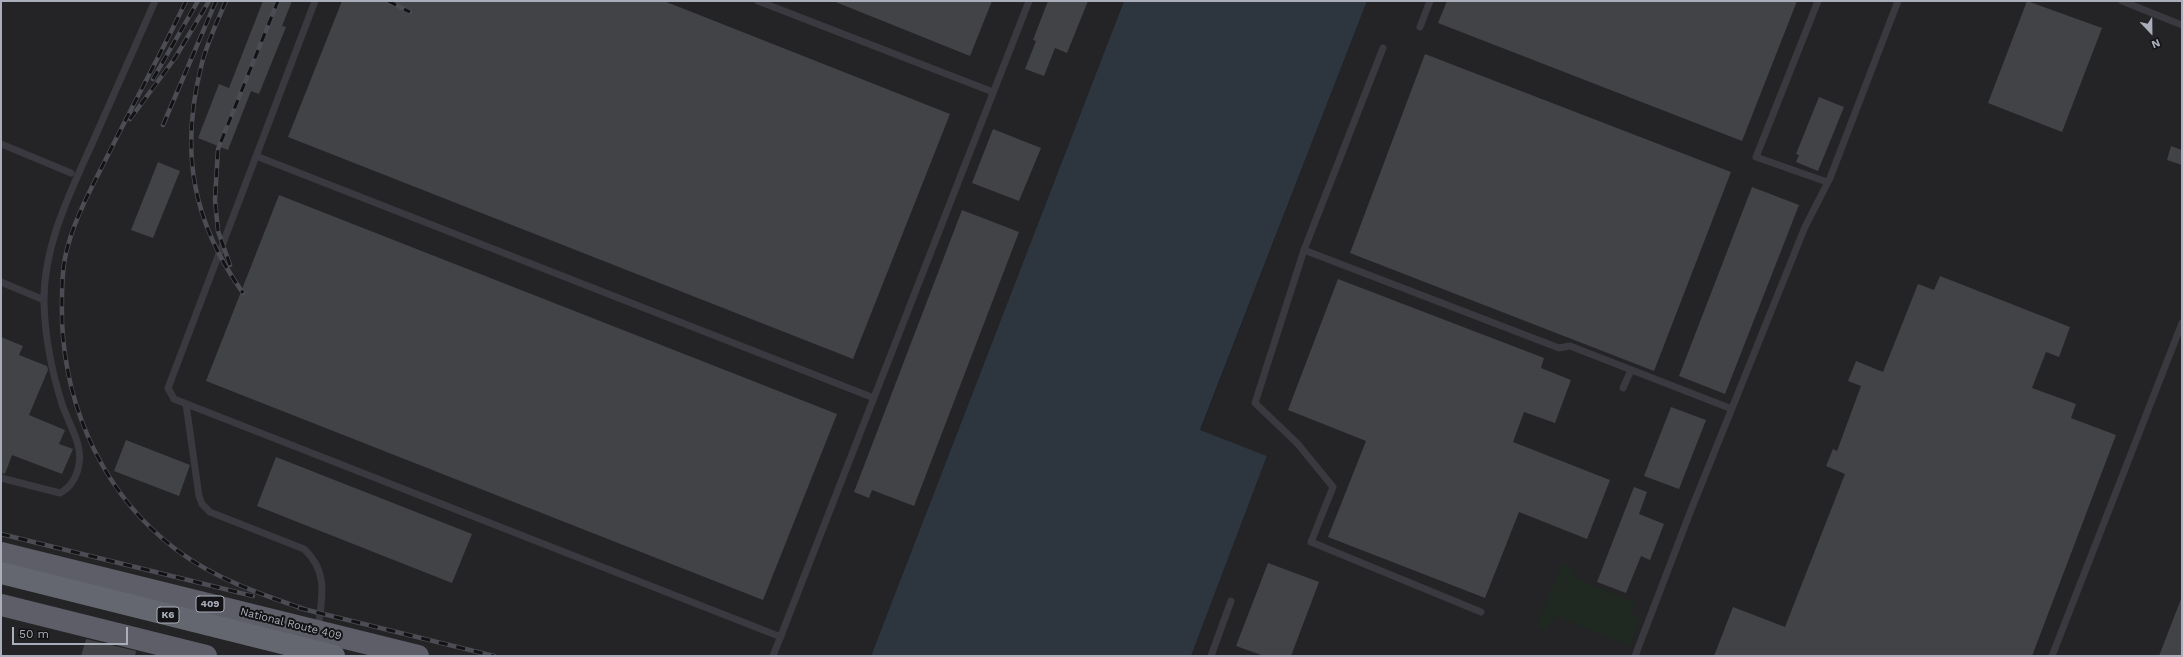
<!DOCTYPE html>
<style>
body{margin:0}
#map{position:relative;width:2183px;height:657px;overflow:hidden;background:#18181a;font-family:"Work Sans",sans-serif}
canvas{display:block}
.frame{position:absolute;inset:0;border:2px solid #aaaeba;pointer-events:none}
.north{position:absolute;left:2131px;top:12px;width:40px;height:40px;-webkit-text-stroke:3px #131315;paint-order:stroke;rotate:158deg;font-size:11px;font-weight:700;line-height:16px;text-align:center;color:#aaaeba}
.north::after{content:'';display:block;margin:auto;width:14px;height:18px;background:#aaaeba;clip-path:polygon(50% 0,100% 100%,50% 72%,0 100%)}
.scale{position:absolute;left:12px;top:627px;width:116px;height:18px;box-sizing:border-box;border:2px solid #aaaeba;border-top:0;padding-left:5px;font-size:12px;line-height:14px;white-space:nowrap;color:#aaaeba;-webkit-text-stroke:3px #131315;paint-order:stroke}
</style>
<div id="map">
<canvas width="2183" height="657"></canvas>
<div class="frame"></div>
<div class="north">N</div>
<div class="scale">50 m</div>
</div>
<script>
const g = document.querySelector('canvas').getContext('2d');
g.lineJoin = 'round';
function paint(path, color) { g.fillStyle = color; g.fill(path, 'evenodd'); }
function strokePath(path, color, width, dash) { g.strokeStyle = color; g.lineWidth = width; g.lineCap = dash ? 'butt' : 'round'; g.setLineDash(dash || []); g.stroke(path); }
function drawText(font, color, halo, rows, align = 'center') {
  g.font = font + ' "Work Sans",sans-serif'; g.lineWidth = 4; g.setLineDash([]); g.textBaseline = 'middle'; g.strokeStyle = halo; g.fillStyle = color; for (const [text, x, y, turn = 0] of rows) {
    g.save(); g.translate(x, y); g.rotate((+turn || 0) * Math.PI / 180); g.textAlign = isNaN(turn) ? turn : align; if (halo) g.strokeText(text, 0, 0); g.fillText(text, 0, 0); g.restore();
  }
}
const built = new Path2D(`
 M1,1H1124L871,656H1Z
 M1367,1H2182V656H1191L1267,456L1200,431Z`);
const green = new Path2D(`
 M1562,564L1572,569L1578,579L1636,603L1631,614L1641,618L1629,646L1556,616L1545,631L1536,627Z`);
const water = new Path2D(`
 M1124,1H1367L1200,430L1267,456L1191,656H871Z`);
const building = new Path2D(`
 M263,1H292L282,26L286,27L259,94L251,91L228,150L198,138L219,84L229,88Z
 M342,1H664L950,114L853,359L288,137Z
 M833,1H992L970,56Z
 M1048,1H1088L1067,53L1055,48L1044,76L1025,69L1036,41L1033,40Z
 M1447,1H1797L1742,141L1438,23Z
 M2027,1L2102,28L2062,132L1988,103Z
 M1425,54L1731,172L1654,371L1350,253Z
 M1819,97L1844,107L1818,171L1796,162L1799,155L1796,154Z
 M993,129L1041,148L1019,201L972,183Z
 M2171,146L2182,150V165L2167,160Z
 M158,162L180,171L153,238L131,230Z
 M1752,187L1799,205L1725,394L1679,376Z
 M279,195L837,414L763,600L206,381Z
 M962,210L1019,232L914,506L872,490L869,498L854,492Z
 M1940,276L2070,327L2059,357L2046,352L2032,388L2076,404L2071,418L2116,435L2032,656H1714L1733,607L1785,627L1845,474L1826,466L1833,449L1837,451L1861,386L1848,381L1856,361L1883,372L1918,284L1934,290Z
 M1338,279L1544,358L1541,368L1571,380L1555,423L1524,412L1513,442L1610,480L1587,539L1519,512L1485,598L1328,537L1366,441L1288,410Z
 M1,337L23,346L19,355L47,366L48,370L29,415L65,430L59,444L73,449L62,474L12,455L5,474L1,473Z
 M1671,407L1706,420L1679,489L1644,476Z
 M126,440L190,465L179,496L114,471Z
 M276,457L472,534L452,583L257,506Z
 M1634,487L1647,492L1639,514L1664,524L1650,560L1641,556L1626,593L1597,582Z
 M1268,563L1319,582L1291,656H1264L1236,646Z
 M2181,599L2182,656H2159Z
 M86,639L136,651L135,656H81Z`);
const service = new Path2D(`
 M315,1L168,388L174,399L781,637
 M758,1L993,92
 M1818,1L1756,157L1827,182
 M2122,1L2182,25
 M1420,27L1430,1
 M1,144L71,173
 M256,156L874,398
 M1304,250L1383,48
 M1,282L44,300
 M1623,388L1631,370
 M186,404L199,496L202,504L210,512L304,549C329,572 322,598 318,628
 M1,478L60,493C71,487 77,477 79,464C83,444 68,423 62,404C52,372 45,337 44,303C43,244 72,189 95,137C115,91 135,46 155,1
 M1481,612L1311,542L1333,487L1297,443L1255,403L1304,250L1559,348L1570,346L1732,409
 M773,656L1029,1
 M1211,656L1231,601
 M1635,656L1691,510L1805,227L1830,178L1898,1
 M2052,656L2182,323`);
const trunk = new Path2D(`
 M1,553L418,656
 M1,605L206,656`);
const motorway = new Path2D(`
 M1,573L334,656`);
const rail = new Path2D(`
 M186,1C162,52 134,102 109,153C93,185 72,222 65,258C61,278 62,301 62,322C66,411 105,497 178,551C216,579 260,594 304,609
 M226,1C217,22 206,45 201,67C180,151 192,221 243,293
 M388,1L410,12
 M153,79L198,1
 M130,119L175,58L209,1
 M163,125L216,1
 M230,265L218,231L215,200L218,149L278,1
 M1,534L253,596
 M299,608L494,656`);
const shields = [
 [210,604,28],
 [168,615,22]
];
const shieldNames = [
 ["409",210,604],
 ["K6",168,615]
];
const streetNames = [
 ["National Route 409",291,624,14]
];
paint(built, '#242427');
paint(green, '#1f2821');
paint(water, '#2d363e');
paint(building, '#424347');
strokePath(service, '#39393f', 7);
strokePath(trunk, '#5d5e67', 22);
strokePath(motorway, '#656770', 22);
strokePath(rail, '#4c4d54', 4.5);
strokePath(rail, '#131315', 3, [9]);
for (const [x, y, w] of shields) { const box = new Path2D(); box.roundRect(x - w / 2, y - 8, w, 16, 3); g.fillStyle = '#131315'; g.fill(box); strokePath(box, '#aaaeba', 1); }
drawText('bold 10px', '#aaaeba', null, shieldNames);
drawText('11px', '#aaaeba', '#131315', streetNames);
</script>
